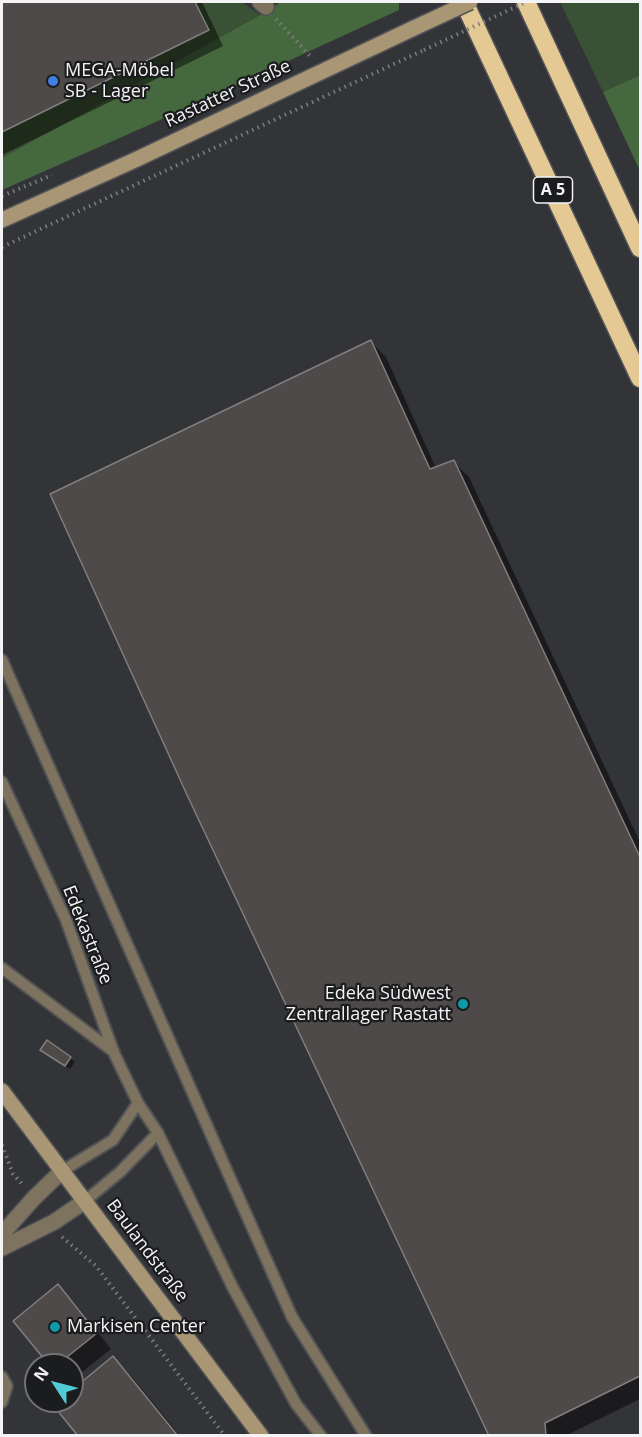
<!DOCTYPE html>
<meta charset="utf-8">
<style>
body{margin:0}
#map{position:relative;width:642px;height:1437px;overflow:hidden;background:#333437;font-family:"Open Sans",sans-serif}
canvas{display:block}
.frame{position:absolute;inset:0;border:3px solid #f4f4f6;pointer-events:none}
.north{position:absolute;left:24px;top:1353px;width:60px;height:60px;box-sizing:border-box;background:#1b1c1d;border:2px solid #727274;border-radius:50%;rotate:306deg;font-size:16px;font-weight:700;line-height:24px;text-align:center;color:#f4f4f6}
.north::after{content:'';display:block;margin:auto;width:21px;height:27px;background:#52cbd8;clip-path:polygon(50% 0,100% 100%,50% 72%,0 100%)}
</style>
<div id="map">
<canvas width="642" height="1437"></canvas>
<div class="frame"></div>
<div class="north">N</div>
</div>
<script>
const g = document.querySelector('canvas').getContext('2d');
g.lineJoin = 'round';
function paint(path, color) { g.fillStyle = color; g.fill(path, 'evenodd'); }
function strokePath(path, color, width, dash) { g.strokeStyle = color; g.lineWidth = width; g.lineCap = dash ? 'butt' : 'round'; g.setLineDash(dash || []); g.stroke(path); }
function drawText(font, color, halo, rows, align = 'center') {
  g.font = font + ' "Open Sans",sans-serif'; g.lineWidth = 4.5; g.setLineDash([]); g.textBaseline = 'middle'; g.strokeStyle = halo; g.fillStyle = color; for (const [text, x, y, turn = 0] of rows) {
    g.save(); g.translate(x, y); g.rotate((+turn || 0) * Math.PI / 180); g.textAlign = isNaN(turn) ? turn : align; if (halo) g.strokeText(text, 0, 0); g.fillText(text, 0, 0); g.restore();
  }
}
const green = new Path2D(`
 M195,2H242L260,15L2,158V132L208,31Z
 M560,2H640V75L603,92Z`);
const forest = new Path2D(`
 M281,2H399V10L158,121L2,190V158L260,15Z
 M640,75V171L603,92Z`);
const shadow = new Path2D(`
 M2,2H202L223,46L2,155Z
 M371,342L386,357L436,468L453,462L469,477L640,842V1399L565,1436H490Z
 M47,1054L70,1058L75,1062L70,1069Z
 M58,1286L73,1301L111,1349L72,1380V1365H51Z
 M113,1358L132,1377L180,1436H80L60,1401H72V1392Z`);
const building = new Path2D(`
 M2,2H195L209,30L2,132Z
 M371,340L430,469L454,460L640,857V1376L545,1423L546,1436H489L188,797L50,494Z
 M47,1040L71,1057L65,1066L40,1050Z
 M58,1284L97,1333L57,1365H49L13,1321Z
 M113,1356L178,1436H78L53,1405L58,1401H72V1390Z`);
const path = new Path2D(`
 M276,19L311,57
 M2,196L52,175
 M2,247L424,50
 M2,1145L13,1174L24,1186
 M62,1237L96,1266L225,1436`);
const lane = new Path2D(`
 M2,660L227,1171L292,1317L366,1436
 M2,782L66,920L114,1053L138,1103L158,1133L232,1286L296,1404L321,1436
 M2,968L114,1052
 M62,1171L113,1140L138,1103
 M85,1201L120,1172L158,1133
 M2,1377L7,1386L2,1402`);
const street = new Path2D(`
 M260,2L266,7
 M2,1234L34,1198L62,1171
 M2,1248L54,1222L85,1201`);
const secondary = new Path2D(`
 M2,220L135,160L414,28
 M2,1091L261,1436`);
const highway = new Path2D(`
 M464,2L640,378
 M526,2L640,248`);
const pathBridge = new Path2D(`
 M424,50L526,2`);
const secondaryBridge = new Path2D(`
 M414,28L470,2`);
const markers = [
 [53,81,6,"#3f7fe0"],
 [463,1004,6,"#0f9aa8"],
 [55,1327,6,"#0f9aa8"]
];
const shields = [
 [553,190,39]
];
const shieldNames = [
 ["A 5",553,190]
];
const poiNames = [
 ["MEGA-Möbel",65,71],
 ["SB - Lager",65,92],
 ["Edeka Südwest",451,994,"right"],
 ["Zentrallager Rastatt",451,1015,"right"],
 ["Markisen Center",67,1327]
];
const streetNames = [
 ["Rastatter Straße",228,94,-25],
 ["Edekastraße",87,935,68],
 ["Baulandstraße",147,1251,53]
];
paint(green, '#395134');
paint(forest, '#45683e');
paint(shadow, '#0007');
paint(building, '#4d4a49');
strokePath(building, '#827e7d', 1.5);
strokePath(lane, '#525356', 14);
strokePath(street, '#525356', 18);
strokePath(secondary, '#525356', 18);
strokePath(highway, '#525356', 21);
strokePath(path, '#7c7d80', 4, [1.5, 4.5]);
strokePath(lane, '#7e735e', 10);
strokePath(street, '#7e735e', 15);
strokePath(secondary, '#a89674', 15);
strokePath(highway, '#e5c994', 18);
strokePath(secondaryBridge, '#525356', 18, []);
strokePath(pathBridge, '#7c7d80', 4, [1.5, 4.5]);
strokePath(secondaryBridge, '#a89674', 15);
for (const [x, y, r, color] of markers) { const dot = new Path2D(); dot.arc(x, y, r, 0, 2 * Math.PI); g.fillStyle = color; g.fill(dot); strokePath(dot, '#1b1c1d', 2); }
for (const [x, y, w] of shields) { const box = new Path2D(); box.roundRect(x - w / 2, y - 13, w, 26, 4.5); g.fillStyle = '#1b1c1d'; g.fill(box); strokePath(box, '#f4f4f6', 1.5); }
drawText('bold 16px', '#f4f4f6', null, shieldNames);
drawText('18px', '#f4f4f6', '#1b1c1d', poiNames, 'left');
drawText('18px', '#f4f4f6', '#1b1c1d', streetNames);
</script>
